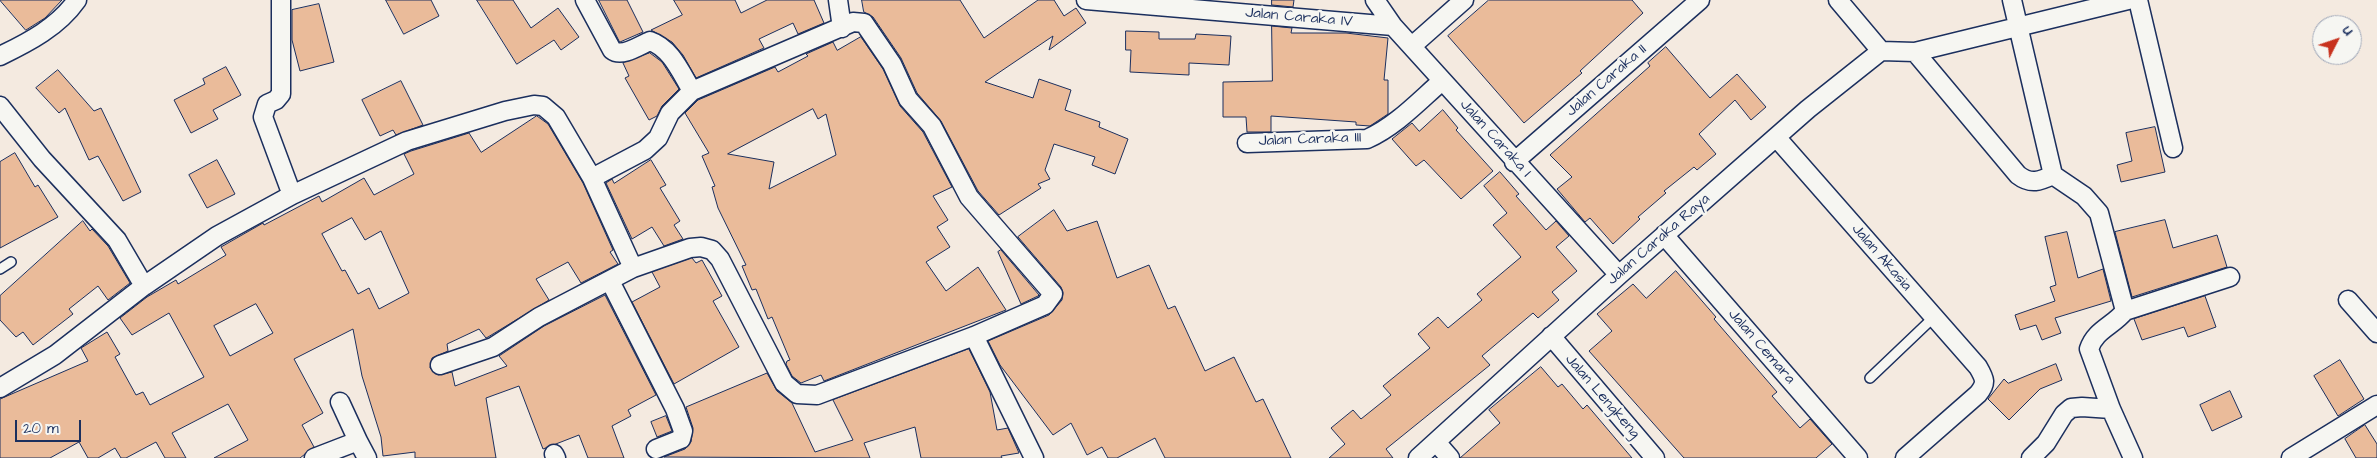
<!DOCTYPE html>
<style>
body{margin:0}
#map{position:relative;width:2377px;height:458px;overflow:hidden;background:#f4eae0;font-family:"Architects Daughter",sans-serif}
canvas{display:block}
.north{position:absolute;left:2312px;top:15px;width:50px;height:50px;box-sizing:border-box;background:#f6f6f2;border:1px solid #9ea6b7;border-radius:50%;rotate:49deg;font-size:14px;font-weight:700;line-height:20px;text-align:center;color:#1b2f5e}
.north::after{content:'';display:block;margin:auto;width:18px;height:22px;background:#c8321e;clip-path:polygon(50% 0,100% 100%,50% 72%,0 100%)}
.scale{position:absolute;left:15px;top:420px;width:66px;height:22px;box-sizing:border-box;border:2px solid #1b2f5e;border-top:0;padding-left:6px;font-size:15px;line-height:18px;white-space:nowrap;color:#1b2f5e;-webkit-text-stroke:4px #f6f6f2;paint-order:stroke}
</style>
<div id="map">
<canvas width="2377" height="458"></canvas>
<div class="north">U</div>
<div class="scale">20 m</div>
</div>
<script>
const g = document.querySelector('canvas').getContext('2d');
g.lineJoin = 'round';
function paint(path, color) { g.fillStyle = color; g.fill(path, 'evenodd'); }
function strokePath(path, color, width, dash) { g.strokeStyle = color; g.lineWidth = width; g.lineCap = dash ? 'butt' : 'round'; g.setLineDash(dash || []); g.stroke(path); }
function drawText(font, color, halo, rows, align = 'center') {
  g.font = font + ' "Architects Daughter",sans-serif'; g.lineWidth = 5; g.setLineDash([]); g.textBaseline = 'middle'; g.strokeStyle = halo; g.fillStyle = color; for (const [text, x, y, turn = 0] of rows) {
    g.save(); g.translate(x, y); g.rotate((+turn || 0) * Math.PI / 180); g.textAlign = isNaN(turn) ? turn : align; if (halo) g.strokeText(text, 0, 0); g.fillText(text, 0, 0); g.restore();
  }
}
const building = new Path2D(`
 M0,0H62L45,18L26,30Z
 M386,0H431L439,16L404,34Z
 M477,0H513L531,28L558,8L579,37L561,50L554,40L517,64Z
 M599,0H627L643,32L620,42Z
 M674,0H735L741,13L767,0H814L824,23L798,34L793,23L759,39L764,48L696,78L683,55L672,42L651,30L682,15Z
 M862,0H960L984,38L1038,0H1054L1064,16L1076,8L1086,23L1049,50L1053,36L985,82L1033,98L1039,79L1071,90L1065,110L1100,122L1099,127L1128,139L1115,174L1092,165L1095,157L1054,144L1045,170L1050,179L1038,184L1041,188L999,215L978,191L941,121L917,93L901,58L873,17L864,12Z
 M1272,0H1294L1293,7L1272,5Z
 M1489,0H1632L1643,13L1580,71L1582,73L1524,123L1448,36Z
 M319,4L334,62L300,71L292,40V10Z
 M1272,26L1292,28L1291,33H1346L1388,38L1384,80H1388V114L1370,126L1356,125V122L1271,116V132H1247L1246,117H1223V82L1272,81Z
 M1126,31L1159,32V39H1195L1196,34L1231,36L1229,65L1189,63V75L1130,72L1131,50H1126Z
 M861,37L883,69L900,106L923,132L952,187L933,196L948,220L937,227L950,247L926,262L946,291L978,267L1006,310L824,381L821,375L801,383L792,376L786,364L787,361L790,360L772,317L768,319L756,289L752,290L742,266L746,265L718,208L712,187L715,186L702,156L709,153L685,113L698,100L775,67L778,72L808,56L806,54L833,42L837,50ZM813,109L818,119L826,114L836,155L769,189L774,162L728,154Z
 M1666,47L1710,98L1737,74L1766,107L1751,120L1735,100L1699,134L1716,154L1697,170L1694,167L1664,191L1666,193L1638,217L1640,219L1613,244L1590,218L1585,222L1557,189L1572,177L1550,155L1650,66L1648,63Z
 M650,53L662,62L679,89L662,106L657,116L649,120L625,78L629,76L623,63Z
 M226,67L241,95L213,110L218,119L191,133L174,100L205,84L203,79Z
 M58,70L94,111L101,108L141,192L123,201L98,156L89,160L65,108L59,113L36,88Z
 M401,81L423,125L396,135L393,130L380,136L362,100Z
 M1443,110L1458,128L1456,130L1493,171L1461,199L1424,160L1416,166L1392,139L1412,123L1419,131Z
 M537,116L548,124L583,183L613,250L610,252L618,264L581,283L568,262L536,279L549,300L488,337L486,338L479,329L447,344L448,351L432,358L430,368L438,375L452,372L455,386L507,366L499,356L544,326L605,295L656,395L628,410L631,416L612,426L624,458H588L579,435L543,449L519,386L486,398L496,458H415V452L383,456L381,437L362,376L353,329L294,359L323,413L302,425L314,447L300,458H214L248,440L228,404L172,433L186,458H165L156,442L126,458H121L115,448L98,458H88L79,442L50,458H0V399L88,361L81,348L107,332L120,354L115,357L136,395L143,392L150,405L204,377L169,313L132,335L120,318L147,297L176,280L178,284L226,255L221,247L263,223L264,225L319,196L322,202L364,178L374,195L414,174L404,154L411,151L469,133L481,152ZM352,218L365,240L381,231L409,293L379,309L369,288L358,294L345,270L342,271L322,234ZM256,304L273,333L230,356L214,326Z
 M2155,127L2165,172L2121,182L2117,165L2132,161L2126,133Z
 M15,153L35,187L38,185L58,217L0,248V162Z
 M217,160L235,194L207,208L189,175Z
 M651,160L666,185L660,188L680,221L674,225L683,239L664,246L652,227L632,239L606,183L612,179L614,183Z
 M1500,172L1519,194L1516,196L1546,230L1556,221L1569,236L1556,247L1577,271L1552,292L1559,300L1538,318L1533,313L1482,356L1490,365L1386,449L1393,458H1329L1345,444L1331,428L1353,410L1361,419L1391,395L1383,386L1430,348L1418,334L1438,317L1448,328L1482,300L1477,294L1521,257L1493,225L1507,213L1484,186Z
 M1054,210L1067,231L1097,221L1117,278L1149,265L1168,309L1175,306L1205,371L1234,357L1256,402L1263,399L1291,458H1165L1155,438L1117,458H1108L1102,447L1087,455L1071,423L1053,435L1000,365L988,341L1049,315L1062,300L1063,292L1061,287L1018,237Z
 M2165,220L2173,248L2217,235L2227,267L2132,297L2115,232Z
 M83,221L90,231L92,229L108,246L130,283L108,300L98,286L69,309L73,314L33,345L23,332L16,337L0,320V296Z
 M2067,232L2078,278L2103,269L2111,301L2055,318L2061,333L2042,340L2036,325L2020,330L2015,315L2055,301L2050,287L2056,285L2045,237Z
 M1001,250L1039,295L1038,296L1021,304L998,252Z
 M692,258L696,263L702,260L722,296L713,301L739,347L674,384L632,302L660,287L652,272Z
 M1676,271L1716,317L1714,319L1777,392L1772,396L1800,428L1810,419L1832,444L1816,458H1684L1589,351L1612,331L1597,314L1633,284L1646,298Z
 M2205,296L2216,327L2188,337L2184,327L2142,340L2134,319Z
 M969,349L990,392L997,430L1008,428L1019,453L1001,456L1002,458H921L915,427L864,443L870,458L664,457L685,449L691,442L693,428L686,407L767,373L777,391L792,403L815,452L853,440L833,400Z
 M2340,360L2364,399L2338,416L2314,376Z
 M2056,364L2062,380L2040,389L2009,420L1988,399L2004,379L2008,383Z
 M1541,367L1558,387L1562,384L1583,409L1587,405L1632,458H1460L1500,423L1489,410Z
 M2230,391L2242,417L2212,431L2200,405Z
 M666,416L672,431L657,437L651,422Z
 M2365,425L2377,444V458H2356L2345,439Z`);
const service = new Path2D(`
 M0,269L11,262
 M1870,378L1934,317`);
const minor = new Path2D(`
 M281,0V94L276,100L267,104L263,117L292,195
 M585,0L612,50C622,58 640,45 650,41C671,48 681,73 692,91
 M838,0L842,28
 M1086,0L1393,26
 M1375,0L1393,26L1619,275
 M1838,0L1881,51
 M2138,0L2173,148
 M1412,46L1464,0
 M1915,52L2018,175C2031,185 2040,181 2053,175L2012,0
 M0,56C29,42 58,27 77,0
 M0,106L42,159L117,240L144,286
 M1776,137L1978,367C1985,379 1987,383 1978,394L1905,458
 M1247,143L1367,139C1396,126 1419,101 1442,81
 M1514,162L1700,0
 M2053,175L2084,196L2099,213L2125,311C2113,326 2095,330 2089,349L2111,409L2133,458
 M1664,235L1858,458
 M610,281L675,409L683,431L681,439L656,449
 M2348,300L2377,333
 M2125,311L2230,277
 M974,336L1034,458
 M1551,336L1655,458
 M440,365L493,347L539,317L633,268L690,248L701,247L712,250L720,259L784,383L797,394L817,395L974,336L1045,305L1053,294L969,197L932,126L908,99L892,64L864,23L853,22L692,91L670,113L658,138L645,150L592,178
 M0,388L55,355L144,286L217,236L292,195L407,141L505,111L534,105L543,106L556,117L592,178L633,268
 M358,441L367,458
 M1436,442L1450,458
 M554,454L556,458
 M314,458L358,441L340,402
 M1418,458L1619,275L1808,109L1881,51L1915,52L2128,0
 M2031,458L2046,443L2064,414L2071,408L2082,407L2111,409
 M2291,458L2377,405`);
const streetNames = [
 ["Jalan Caraka IV",1299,18,5],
 ["Jalan Caraka II",1607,81,-41],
 ["Jalan Caraka I",1495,139,48],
 ["Jalan Caraka III",1310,140,-2],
 ["Jalan Caraka Raya",1659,240,-41],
 ["Jalan Akasia",1881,258,49],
 ["Jalan Cemara",1761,347,49],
 ["Jalan Lengkeng",1602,397,49]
];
paint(building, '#eabb9a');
strokePath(building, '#1b2f5e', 1);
strokePath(service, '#1b2f5e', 12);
strokePath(minor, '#1b2f5e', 21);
strokePath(service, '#f6f6f2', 9);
strokePath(minor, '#f6f6f2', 18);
drawText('15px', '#1b2f5e', '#f6f6f2', streetNames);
</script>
